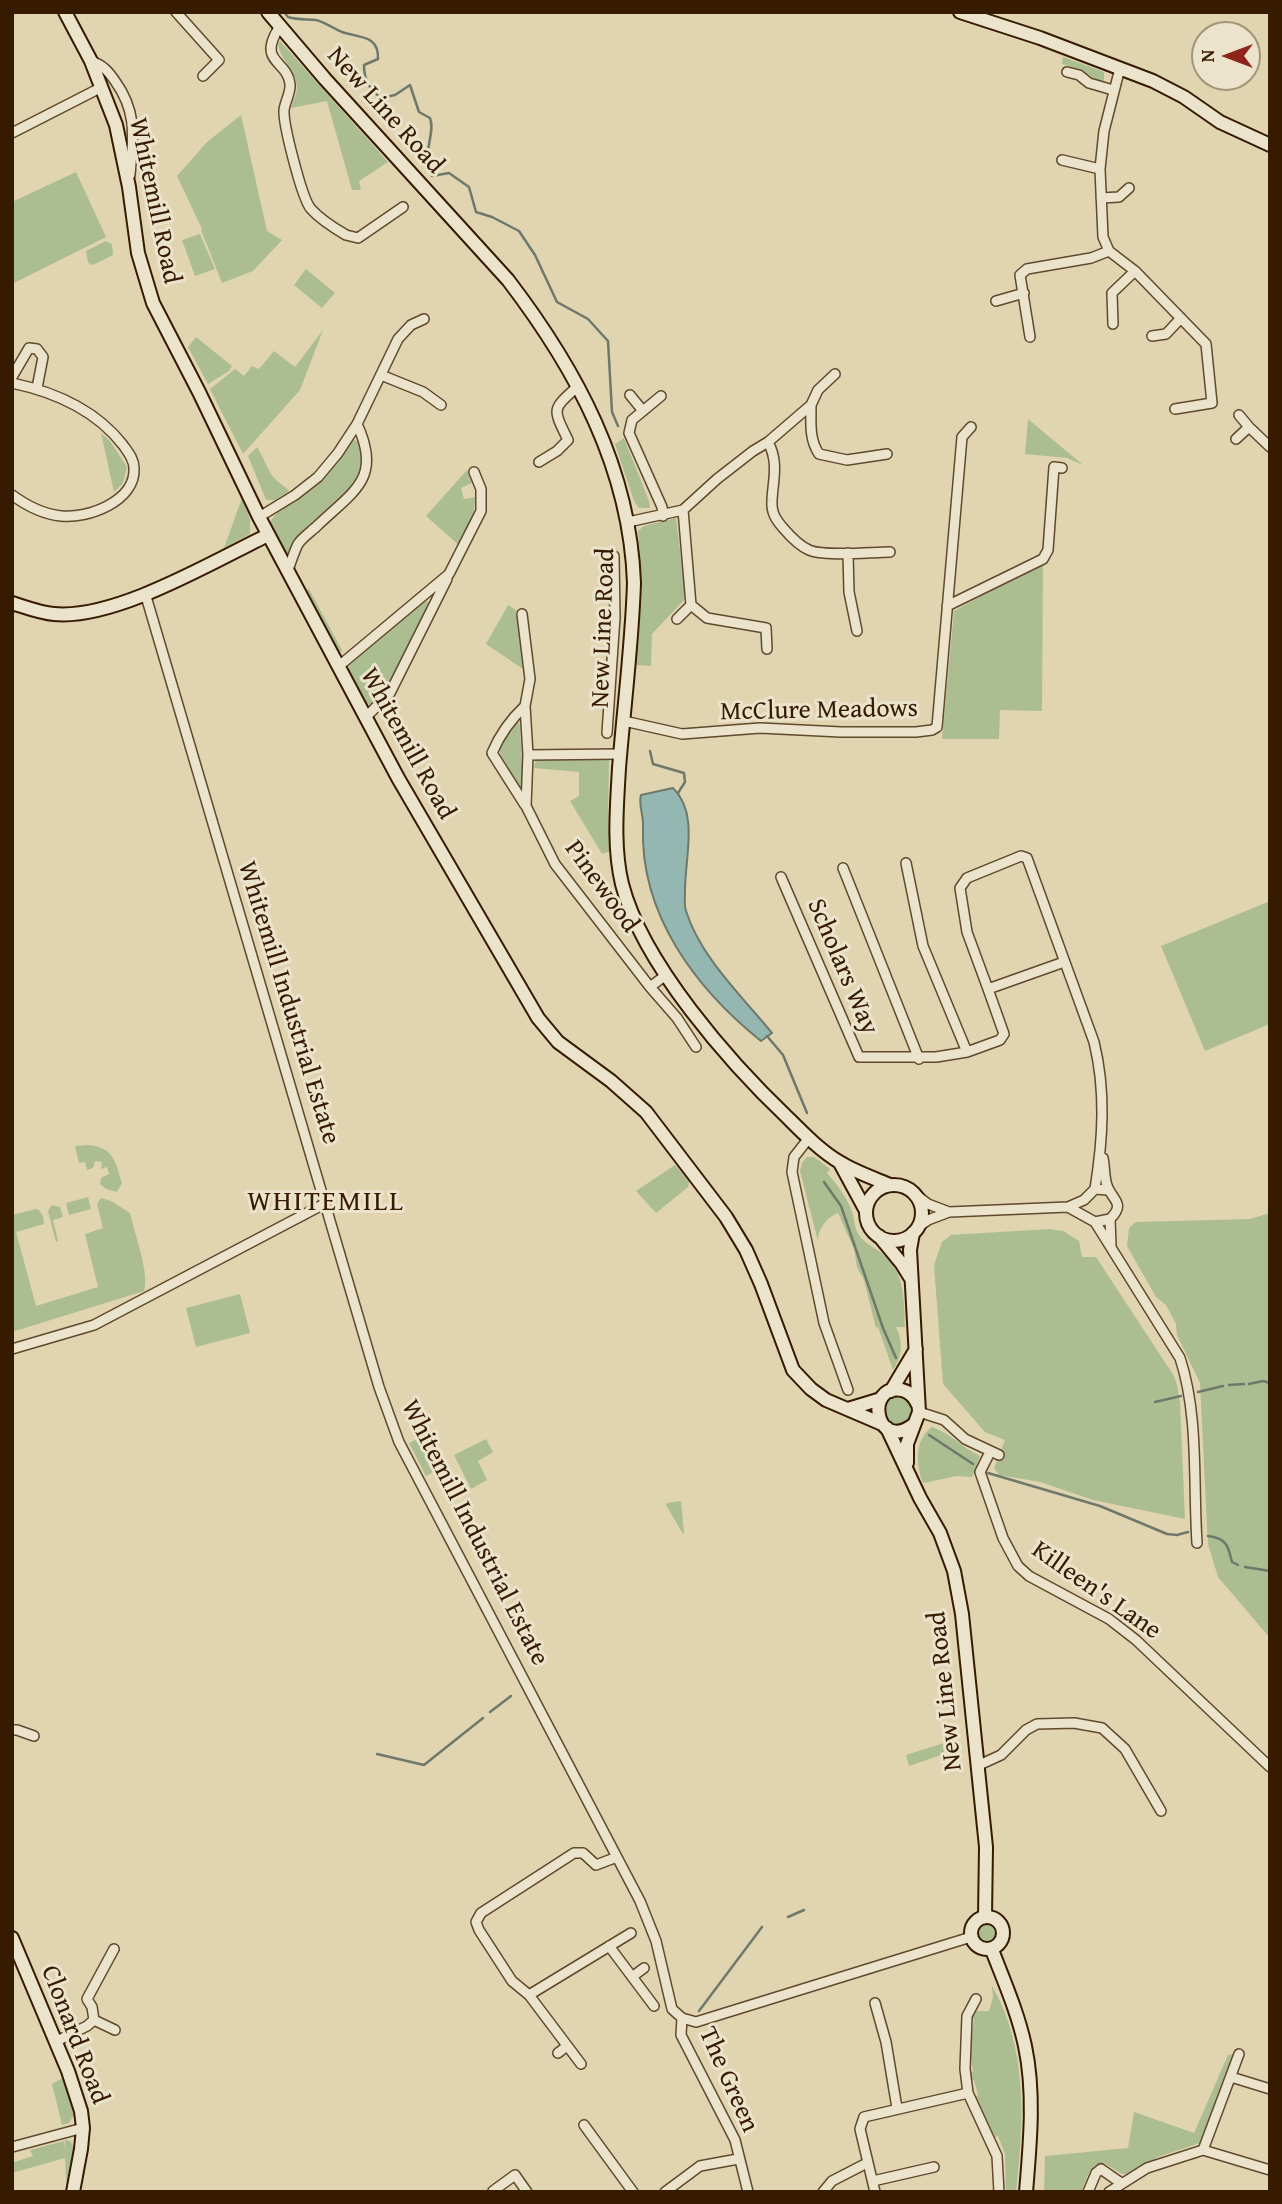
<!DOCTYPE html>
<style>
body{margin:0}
#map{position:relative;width:1282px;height:2204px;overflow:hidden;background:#e0d4b1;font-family:"Gentium Book Plus",serif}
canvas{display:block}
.frame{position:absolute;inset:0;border:14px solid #361b00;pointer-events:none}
.north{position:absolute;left:1191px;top:21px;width:70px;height:70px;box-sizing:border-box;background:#ebe3cc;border:2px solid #a3937a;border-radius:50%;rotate:270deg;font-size:19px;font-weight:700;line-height:28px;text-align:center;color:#361b00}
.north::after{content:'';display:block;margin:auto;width:24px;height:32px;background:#8f2418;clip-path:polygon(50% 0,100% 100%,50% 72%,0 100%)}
</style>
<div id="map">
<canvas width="1282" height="2204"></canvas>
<div class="frame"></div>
<div class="north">N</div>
</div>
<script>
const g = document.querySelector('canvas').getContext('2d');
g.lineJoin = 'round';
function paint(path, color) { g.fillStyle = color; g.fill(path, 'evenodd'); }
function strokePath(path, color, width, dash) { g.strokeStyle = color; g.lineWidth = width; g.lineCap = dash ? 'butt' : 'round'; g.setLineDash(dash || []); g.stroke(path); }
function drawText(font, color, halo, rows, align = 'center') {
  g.font = font + ' "Gentium Book Plus",serif'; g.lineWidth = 6; g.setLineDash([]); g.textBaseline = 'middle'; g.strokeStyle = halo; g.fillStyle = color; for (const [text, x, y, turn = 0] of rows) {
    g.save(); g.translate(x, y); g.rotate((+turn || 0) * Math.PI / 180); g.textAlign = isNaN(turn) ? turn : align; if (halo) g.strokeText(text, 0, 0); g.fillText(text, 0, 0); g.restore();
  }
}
const green = new Path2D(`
 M280,41L388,162L359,181L361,190H352L327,101L291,108C293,101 297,94 297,86C295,70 281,61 278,44Z
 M1063,57L1104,72V81H1097L1082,70L1062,64Z
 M241,115L267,231L282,240L253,271L222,283L201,230L202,229L177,176L207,142Z
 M76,172L106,237L12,284V202Z
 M200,234L215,269L195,276L182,240Z
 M106,241L112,244L113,255L93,265L88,263L86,251Z
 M306,269L335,293L322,308L294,285Z
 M323,330L300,390L243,454L210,389L235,369L244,376L252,366L259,369L274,351L295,367Z
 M196,337L232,366L229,371L208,384L188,347Z
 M1028,419L1083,465L1067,458L1025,454Z
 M101,433L110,441L127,467L123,483L114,492Z
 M624,438L649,501L650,508H639L634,501L615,444Z
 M353,440L358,441L363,451L360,473L352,485L296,538L287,557L269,524C278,507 293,503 308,491C325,477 339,458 353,440Z
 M257,447C264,458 267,470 275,479C280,484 285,486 289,491L275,500H266L248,456Z
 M467,470L472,483L461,488L464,499L475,497C475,515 468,531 461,547L426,516Z
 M242,498L250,519V534L224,548Z
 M676,518L685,592L684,600L652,634L651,666L636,665L642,593L638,531L644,526Z
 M1043,562L1042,711L1000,710L999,739H942L954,611Z
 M309,589L343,652L337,650L305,591Z
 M427,601L429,604L383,695L375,703L369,705L365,703L349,671V665L423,602Z
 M508,605L516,610L523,669L486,644Z
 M519,716L524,789L521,792L500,754V745Z
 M536,760H609L608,824L611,851L602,854L570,801L579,796V772L534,768Z
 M1270,901V1024L1205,1051L1161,946Z
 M89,1145C114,1148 115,1161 122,1183L117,1192L106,1189L100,1184L101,1178L109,1174L107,1167L101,1169L102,1162L95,1161L93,1168L87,1170L85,1162L79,1163L75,1146Z
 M807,1157H814L830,1169L827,1173C836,1183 846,1196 851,1209C855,1217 853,1226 859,1235C865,1244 876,1248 884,1255C905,1272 904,1302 905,1327H896C904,1343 902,1356 893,1370L878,1327L876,1328L864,1280L857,1267L854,1249L838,1213C826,1217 818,1230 818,1241L800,1171L802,1163Z
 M675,1165L689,1181L688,1187L656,1213L636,1191Z
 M88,1197L91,1209L69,1215L66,1203Z
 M101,1198L111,1201L130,1213C134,1233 150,1273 144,1291L12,1332V1215L36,1209L39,1210L43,1216L44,1224L16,1232L36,1306L98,1287L85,1234L103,1228L97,1204Z
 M52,1205L60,1207L63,1217L53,1220L58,1241L56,1242L48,1211Z
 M1270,1213V1638L1218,1577L1208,1544L1207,1526L1200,1383L1177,1335L1176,1324L1166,1305L1156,1297L1127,1246L1129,1228L1136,1222L1250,1219Z
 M1049,1229L1063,1231L1079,1241L1082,1257H1096L1174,1376L1177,1385L1180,1402L1185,1519L1093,1500L1040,1482L999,1475L994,1468L1005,1440L985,1432L943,1384L934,1265L942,1242L951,1235Z
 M240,1294L250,1333L196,1347L186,1308Z
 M883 1411a14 14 0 1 1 28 0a14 14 0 1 1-28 0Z
 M932,1427C951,1433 962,1448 980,1456L972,1477L957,1476L923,1483C916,1465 914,1440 932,1427Z
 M486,1439L493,1452L478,1461L487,1480L471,1489L454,1455Z
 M415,1440L426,1444L439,1469L426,1476L409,1443Z
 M681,1501L684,1533L683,1534L666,1505L667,1503Z
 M950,1741L953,1751L909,1766L906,1755Z
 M976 1934a11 11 0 1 1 22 0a11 11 0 1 1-22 0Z
 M992,1986C1028,2048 1024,2123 1016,2192H1006L1005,2154L998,2136L995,2137L975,2097L978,2095L974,2080H970V2073L973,2072L971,2056H968V2054L971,2053V2037H968V2034H972L974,2019L970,2018L975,2011H989L993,1997Z
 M1235,2054L1200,2143L1158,2157L1129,2174H1122L1104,2163C1088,2164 1087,2180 1081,2192H1044L1045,2156L1128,2148L1134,2112L1194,2133L1228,2055Z
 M63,2078L74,2115L69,2123L62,2125L52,2084Z
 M65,2140L70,2141L74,2147L73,2167L67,2192L65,2158L12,2173V2163L33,2156L30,2150L64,2141L65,2148Z`);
const water = new Path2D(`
 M673,788C699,813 685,857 685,890C685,897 684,905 686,911C701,958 741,995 772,1033L761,1041C695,988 640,914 643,827C644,816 638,804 641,795Z`);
const stream = new Path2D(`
 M284,12L288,17C298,20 307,19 316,20C325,22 334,29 342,32C360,38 379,35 378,59L364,65C364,80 369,89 381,98L395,95L410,85L419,112L430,118C436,134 421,151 432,176L449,173L469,187L476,212L492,217L519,231L535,255L557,302L588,319L608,341L612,412L618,426
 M650,751L653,764L684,773L685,782L678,793
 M767,1036L783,1055L807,1113
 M824,1182L841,1206L883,1328L896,1358
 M1249,1384L1263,1381L1270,1383
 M1229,1385L1244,1384
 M1198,1392L1223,1386
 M1155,1402L1181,1396
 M929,1435L973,1464
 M988,1473L1100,1506L1167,1534L1177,1535L1188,1532
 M1208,1536C1226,1538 1228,1545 1232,1562L1238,1565
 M1245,1567L1270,1571
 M490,1712L511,1696
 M377,1754L424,1765L483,1718
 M788,1917L804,1910
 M699,2011L762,1927`);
const street = new Path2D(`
 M176,12L219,60L203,76
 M280,26C256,63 287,59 290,84C291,92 285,102 284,110C283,124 302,199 311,209C320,219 334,228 346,235L358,238L403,207
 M91,61C103,65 108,71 115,81C138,113 133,138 130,175
 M1120,68L1104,131L1100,169L1103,237L1109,251L1135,271L1206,344L1212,403L1175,409
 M1067,72L1079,75L1089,83L1113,90
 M12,133L102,87
 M1062,160L1100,169
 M1101,198L1119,197L1129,188
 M996,301L1024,293
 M1113,324L1112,293L1135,271
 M1152,336L1166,334L1181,318
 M1030,337L1020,275L1027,269L1091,258L1109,251
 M381,375L423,392L441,405
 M12,377L29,348L37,349L43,357L37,388
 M12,383C55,392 96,410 123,445C128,452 134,459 134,468C136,501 88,519 61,516C42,514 27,506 12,495
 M630,395L643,411
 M661,396L632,420L629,433L662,507L663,516
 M811,405C811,423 809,439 819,454L847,460L887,454
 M1239,415L1249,427
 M1236,439L1249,427L1270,447
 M768,442C779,462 773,480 772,500C771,513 776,520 784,529C790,536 800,546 809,550C824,557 872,552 890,552
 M539,462L557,451L568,440C552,407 552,410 578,386
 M683,510L691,605L707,618L766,628L767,649
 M259,517L295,495L318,477L338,453L357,424L398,339L411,325L424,319
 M628,522L683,510L717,479L753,451L768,442L811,405L818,390L835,374
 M848,553L849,592L857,631
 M288,570C291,562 294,552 298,544C303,537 312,531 318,525C355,490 382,478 357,424
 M145,593L379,1387L399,1442L640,1901L656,1941L672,2009L682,2018L696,2022L971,1937
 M947,606L1043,559L1048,550L1054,467L1062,468
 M522,614L530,679L525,706L528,755L526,806L555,864L650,987L677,1018L696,1047
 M677,619L691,605
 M339,666L449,574L481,511V489L474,472
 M525,706C510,720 500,734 492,753L525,805
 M366,717L390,693L447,579
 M624,721L682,734L760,728L841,732H916L932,730L937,727L962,437L971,427
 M607,733L615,617L614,556
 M528,755L620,754
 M906,863L923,946L967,1052
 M843,868L919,1059
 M781,877L859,1057H936L967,1052L1000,1040L1004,1034L988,989
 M1064,962L988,989L967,932L960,888L967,878L1021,856L1027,858L1094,1042C1106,1091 1103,1139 1095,1189
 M650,987L666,975
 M809,1138L794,1157L792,1172L824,1323L848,1390
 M915,1194L928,1204L949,1212
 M1068,1207L1095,1222L1180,1358C1199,1416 1193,1482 1197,1543
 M1110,1219L1111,1245
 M1095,1222L1110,1219C1125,1204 1114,1201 1108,1188C1104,1180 1105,1167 1103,1158
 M918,1227L928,1220L949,1212L1068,1207L1084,1200L1095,1189L1108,1190
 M12,1349L94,1325L326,1203
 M919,1412L944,1420L965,1439L999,1455
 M990,1452L980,1472L1003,1538L1018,1566L1029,1576L1109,1619L1136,1640L1270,1767
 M12,1730H17L34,1736
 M977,1766L1001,1755L1026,1730L1037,1724L1074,1723L1102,1728L1125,1749L1161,1811
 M609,1946L654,2006
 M632,1977L644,1968
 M529,1995L631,1933
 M976,1999L967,2016L965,2069L968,2093L997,2156L999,2192
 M875,2003L886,2042L897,2108
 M682,2018L681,2035L735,2140L748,2192
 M94,2020L92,2007L87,1999L114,1949
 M94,2020L115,2030
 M55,2042L87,2026L94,2020
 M558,2053L567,2046
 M581,2064L529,1995L512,1981L479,1930L476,1922L481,1913L574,1853H583L596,1865L617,1857
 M1231,2077L1270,2089
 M584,2125L633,2192
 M12,2147L83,2128
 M1203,2150L1239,2054
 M873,2181L934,2167
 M493,2191L515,2175L527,2192
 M665,2192L700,2166L738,2159
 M823,2192L832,2181L867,2163
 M875,2192L860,2129L864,2117L968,2093
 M1088,2192L1096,2173L1101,2169L1121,2183
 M1109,2192L1147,2168L1203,2150L1270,2170`);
const secondary = new Path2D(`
 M65,12L91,61L116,125L129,187L138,253L153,303L199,392L259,517L398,778L538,1018L558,1042L611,1081L646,1112L726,1217L746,1250L761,1284L793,1370L811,1389L826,1400L882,1424
 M268,12L325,79L508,280C576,369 630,468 634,583C632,645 624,706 619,768C617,805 613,847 622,884C642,963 730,1063 789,1119C805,1135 822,1152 841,1163C856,1172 873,1178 890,1185
 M960,12L1040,38L1153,81L1184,97L1220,122L1270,145
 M12,603C25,607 40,613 54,614C115,620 212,562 268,535
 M840,1163L866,1211
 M866 1213a28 28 0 1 1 56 0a28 28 0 1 1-56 0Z
 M879,1236L902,1264L910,1277
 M891,1391L916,1349
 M848,1409L881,1399
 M913,1425C875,1453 864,1383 902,1390C910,1392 915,1398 918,1405
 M887,1428L920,1498L940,1533L954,1571L962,1614L986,1847L985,1917
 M907,1463V1444L919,1412L910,1250L913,1233
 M971 1933a16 16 0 1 1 32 0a16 16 0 1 1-32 0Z
 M12,1938L68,2071L81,2111L83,2128L81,2149L73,2192
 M992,1950C1004,1981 1018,2013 1025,2046C1035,2093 1030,2144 1026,2192`);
const streetNames = [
 ["New Line Road",385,111,48],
 ["Whitemill Road",154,201,78],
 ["New Line Road",604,628,-88],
 ["McClure Meadows",819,711,-1],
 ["Whitemill Road",407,744,61],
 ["Pinewood",601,887,54],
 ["Scholars Way",842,967,67],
 ["Whitemill Industrial Estate",288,1003,73],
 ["Whitemill Industrial Estate",474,1533,63],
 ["Killeen's Lane",1096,1591,35],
 ["New Line Road",946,1691,-96],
 ["Clonard Road",74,2035,69],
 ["The Green",728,2080,66]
];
const neighbourhoodNames = [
 ["WHITEMILL",326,1203]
];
paint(green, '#acbe91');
paint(water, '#95b7b2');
strokePath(water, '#6f796b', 2);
strokePath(stream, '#6f796b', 2.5);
strokePath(street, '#60492c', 12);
strokePath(secondary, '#361b00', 16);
strokePath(street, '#ebe3cc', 9);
strokePath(secondary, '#ebe3cc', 12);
drawText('26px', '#361b00', '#ebe3cc', streetNames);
g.letterSpacing = '2px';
drawText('28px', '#361b00', '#ebe3cc', neighbourhoodNames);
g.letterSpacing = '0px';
</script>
